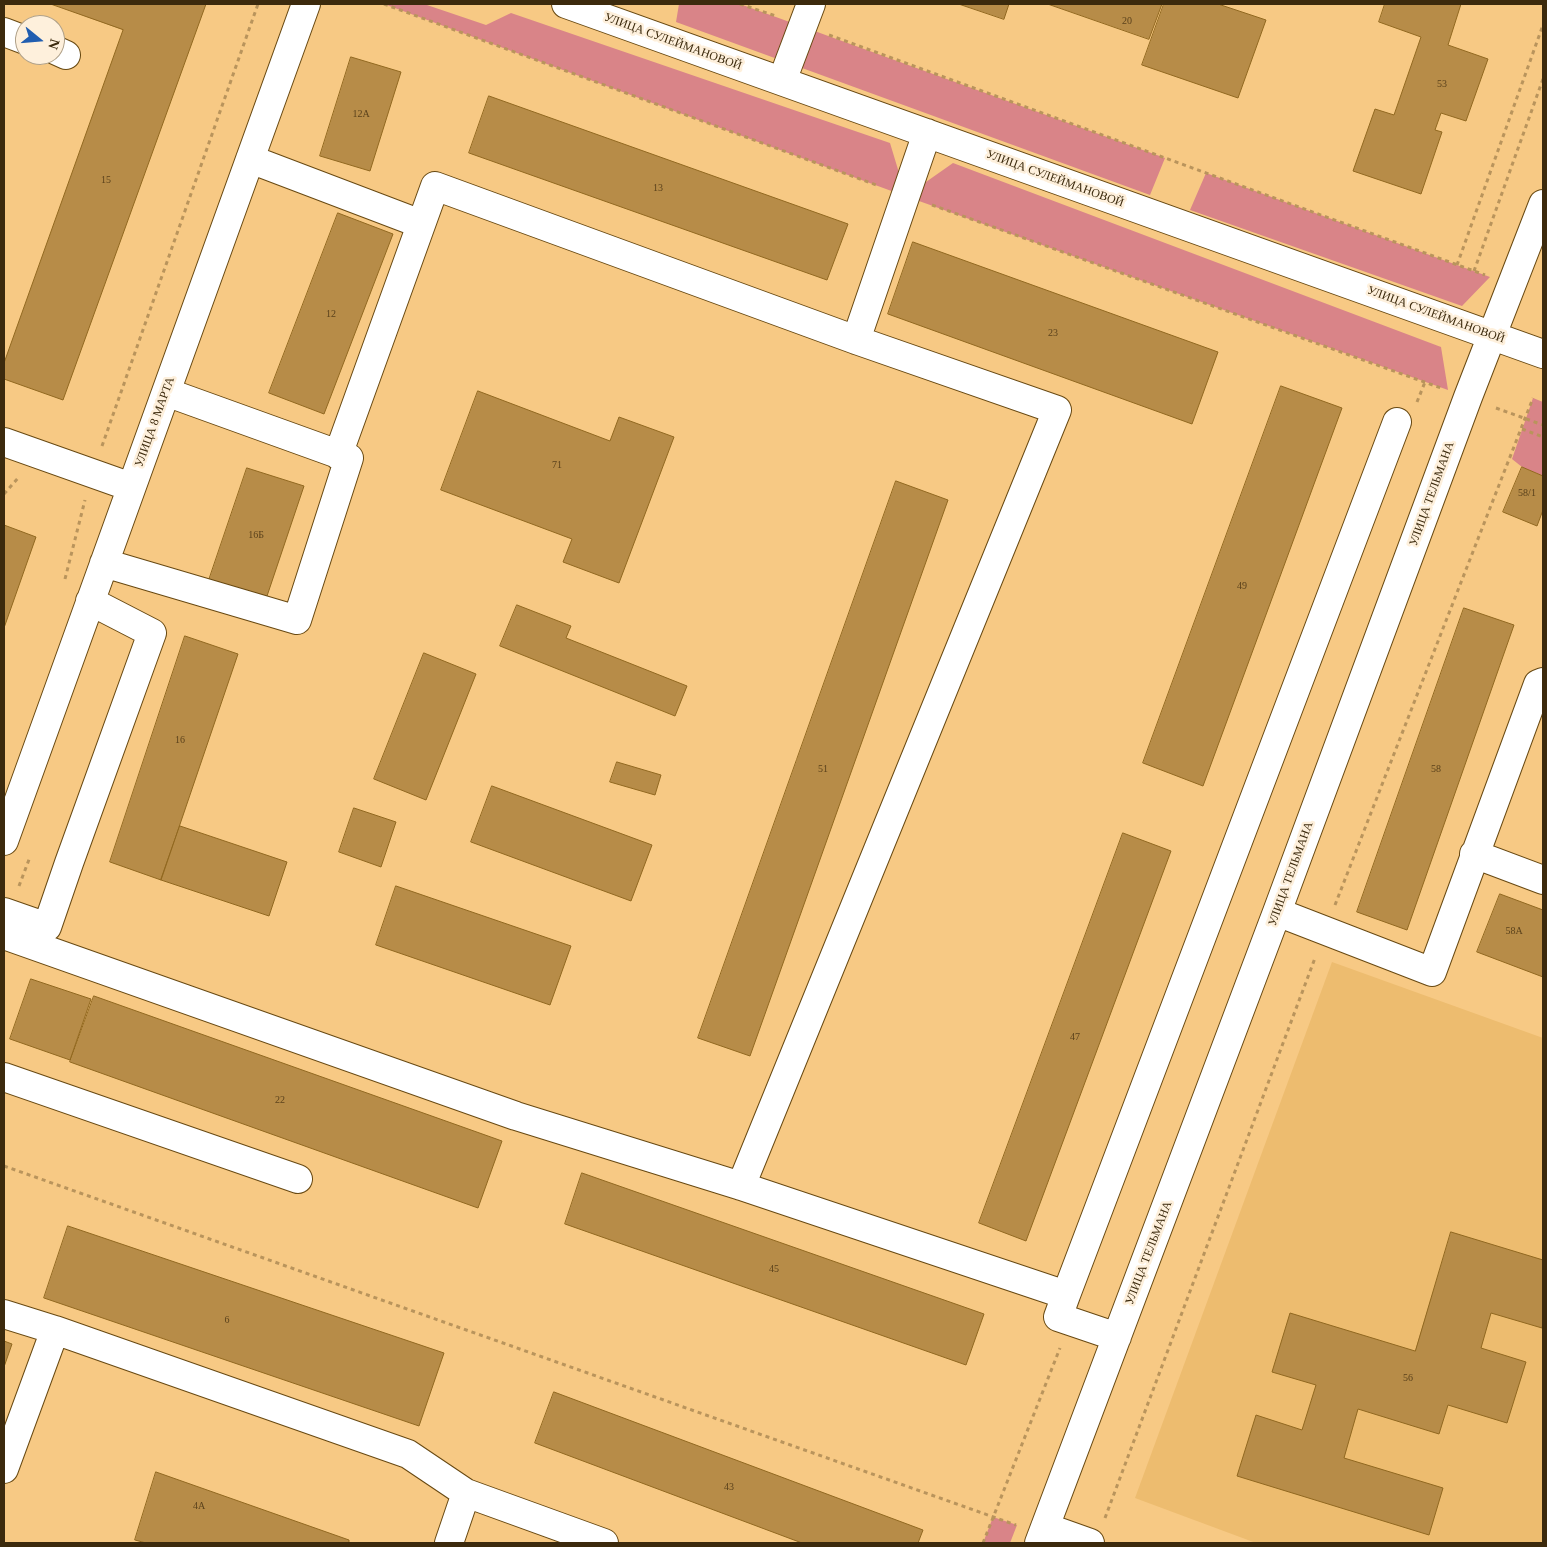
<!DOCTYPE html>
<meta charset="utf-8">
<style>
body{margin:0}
#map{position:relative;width:1547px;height:1547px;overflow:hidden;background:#f7c984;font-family:"Times New Roman",serif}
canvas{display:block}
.frame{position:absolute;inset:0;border:5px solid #3c2a0d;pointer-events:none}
.north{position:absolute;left:15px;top:15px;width:50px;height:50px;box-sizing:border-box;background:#fef0dc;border:1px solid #b0a189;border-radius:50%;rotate:107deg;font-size:14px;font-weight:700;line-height:20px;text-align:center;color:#3c2a0d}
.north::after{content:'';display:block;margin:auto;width:18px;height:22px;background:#215eb0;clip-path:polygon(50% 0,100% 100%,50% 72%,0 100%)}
</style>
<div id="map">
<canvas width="1547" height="1547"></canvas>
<div class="frame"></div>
<div class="north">N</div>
</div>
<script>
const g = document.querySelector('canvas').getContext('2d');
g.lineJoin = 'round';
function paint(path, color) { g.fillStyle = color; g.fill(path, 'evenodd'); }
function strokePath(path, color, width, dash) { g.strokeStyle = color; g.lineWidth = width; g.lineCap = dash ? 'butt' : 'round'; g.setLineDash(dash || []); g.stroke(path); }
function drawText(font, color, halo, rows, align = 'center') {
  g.font = font + ' "Times New Roman",serif'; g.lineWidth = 5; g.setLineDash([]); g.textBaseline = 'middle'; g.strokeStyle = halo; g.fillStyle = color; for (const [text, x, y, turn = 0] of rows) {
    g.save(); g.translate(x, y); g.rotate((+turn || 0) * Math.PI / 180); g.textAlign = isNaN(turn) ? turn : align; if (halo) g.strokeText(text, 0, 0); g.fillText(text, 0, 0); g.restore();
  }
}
const built = new Path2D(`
 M1332,962L1543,1038V1543H1256L1135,1498Z`);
const green = new Path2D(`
 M384,4H424L486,25L511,13L890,143L906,196L953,163L1441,347L1448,390L905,196Z
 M679,4H740L1165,158L1150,195L676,22Z
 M1206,173L1457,265L1490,277L1462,306L1190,210Z
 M1533,398L1543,402V476L1522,467L1512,459Z
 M993,1517L1017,1525L1010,1543H983Z`);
const building = new Path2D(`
 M51,4H206L63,400L4,379V363L123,30Z
 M959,4H1009L1004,19Z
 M1048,4H1162L1149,39Z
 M1164,4H1218L1266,20L1238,98L1142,65Z
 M1385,4H1461L1448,45L1488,59L1466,121L1441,113L1435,130L1442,132L1421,194L1353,171L1375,109L1394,115L1421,37L1379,22Z
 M351,57L401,72L370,171L320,156Z
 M489,96L848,224L827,280L469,153Z
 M338,213L393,234L324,414L269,393Z
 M913,242L1218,352L1192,424L888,314Z
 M1281,386L1342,408L1203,786L1143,763Z
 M478,391L610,441L619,417L674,437L619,583L563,562L572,539L441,490Z
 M1522,467L1543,476V510L1537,526L1503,512Z
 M247,468L304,486L265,602L208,583Z
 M896,481L948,500L750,1056L698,1038Z
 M4,525L36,537L4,628Z
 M517,605L571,626L566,638L687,686L675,716L500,646Z
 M1464,608L1514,625L1407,930L1357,912Z
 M185,636L238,654L161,880L110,862Z
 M424,653L476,674L426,800L374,779Z
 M617,762L661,775L655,795L610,782Z
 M492,786L652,845L631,901L471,842Z
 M354,808L396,822L381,867L339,852Z
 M180,826L287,862L269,916L161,880Z
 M1123,833L1171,851L1026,1241L979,1223Z
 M396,886L571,946L550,1005L376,945Z
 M1500,894L1543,910V977L1477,952Z
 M31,979L91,999L70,1060L10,1039Z
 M94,996L502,1141L478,1208L70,1062Z
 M582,1173L984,1314L966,1365L565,1224Z
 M68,1226L444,1353L419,1426L44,1298Z
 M1451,1232L1543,1260V1323L1542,1328L1491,1313L1481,1348L1526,1362L1507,1423L1448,1405L1439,1434L1358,1409L1344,1458L1443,1488L1429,1535L1237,1476L1256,1415L1302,1430L1316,1385L1272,1372L1290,1313L1415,1351Z
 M4,1341L12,1344L4,1367Z
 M554,1392L923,1530L918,1543H802L535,1443Z
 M156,1472L349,1540V1543H146L135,1540Z`);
const path = new Path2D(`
 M384,4L879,186
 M740,4L776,16
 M829,35L1485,275
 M932,205L1441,388
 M1457,265L1543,25
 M1474,271L1543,79
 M1417,402L1425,382
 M1496,408L1543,425
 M1522,429L1543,437
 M102,446L258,4
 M4,494L18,478
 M65,579L85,500
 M19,886L30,857
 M1335,905L1533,398
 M4,1166L1016,1525
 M1105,1518L1315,958
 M983,1543L1060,1348`);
const minor = new Path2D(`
 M566,4L1543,354
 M4,32L25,40
 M55,50L66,55
 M782,81L811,4
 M250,159L421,224
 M856,340L927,133
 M4,442L131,487
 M338,455L435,186L856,340L1057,410L741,1186
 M104,563L297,620L349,458L166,392
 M4,841L306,4
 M1474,854L1543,880
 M4,912L47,927L69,863L152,633L90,601
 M1277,912L1432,972L1538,684L1543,682
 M4,935L516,1116L741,1186L1066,1295L1058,1317L1117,1337
 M4,1077L298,1179
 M1066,1295L1397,422
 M4,1314L55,1330L4,1469
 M55,1330L408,1454L466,1493
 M1045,1527L1090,1543
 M449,1543L466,1493L604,1543
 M1039,1543L1277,912L1468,397L1543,204`);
const numberNames = [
 ["20",1127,21],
 ["53",1442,84],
 ["12А",361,114],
 ["15",106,180],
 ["13",658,188],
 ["12",331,314],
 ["23",1053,333],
 ["71",557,465],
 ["58/1",1527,493],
 ["16Б",256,535],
 ["49",1242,586],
 ["16",180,740],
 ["51",823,769],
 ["58",1436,769],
 ["58А",1514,931],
 ["47",1075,1037],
 ["22",280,1100],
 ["45",774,1269],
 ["6",227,1320],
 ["56",1408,1378],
 ["43",729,1487],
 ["4А",199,1506]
];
const streetNames = [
 ["УЛИЦА СУЛЕЙМАНОВОЙ",673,42,20],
 ["УЛИЦА СУЛЕЙМАНОВОЙ",1055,179,20],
 ["УЛИЦА СУЛЕЙМАНОВОЙ",1436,315,20],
 ["УЛИЦА 8 МАРТА",155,422,-70],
 ["УЛИЦА ТЕЛЬМАНА",1432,494,-70],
 ["УЛИЦА ТЕЛЬМАНА",1291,874,-70],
 ["УЛИЦА ТЕЛЬМАНА",1149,1253,-69]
];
paint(built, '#edbc6f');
paint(green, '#d98488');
paint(building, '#b78c48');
strokePath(building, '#916820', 1);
strokePath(minor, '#684912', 30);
strokePath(path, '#b9945c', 3, [4, 4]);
strokePath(minor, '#fff', 28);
drawText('10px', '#5b421c', null, numberNames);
drawText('12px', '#3c2a0d', '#fef0dc', streetNames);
</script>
